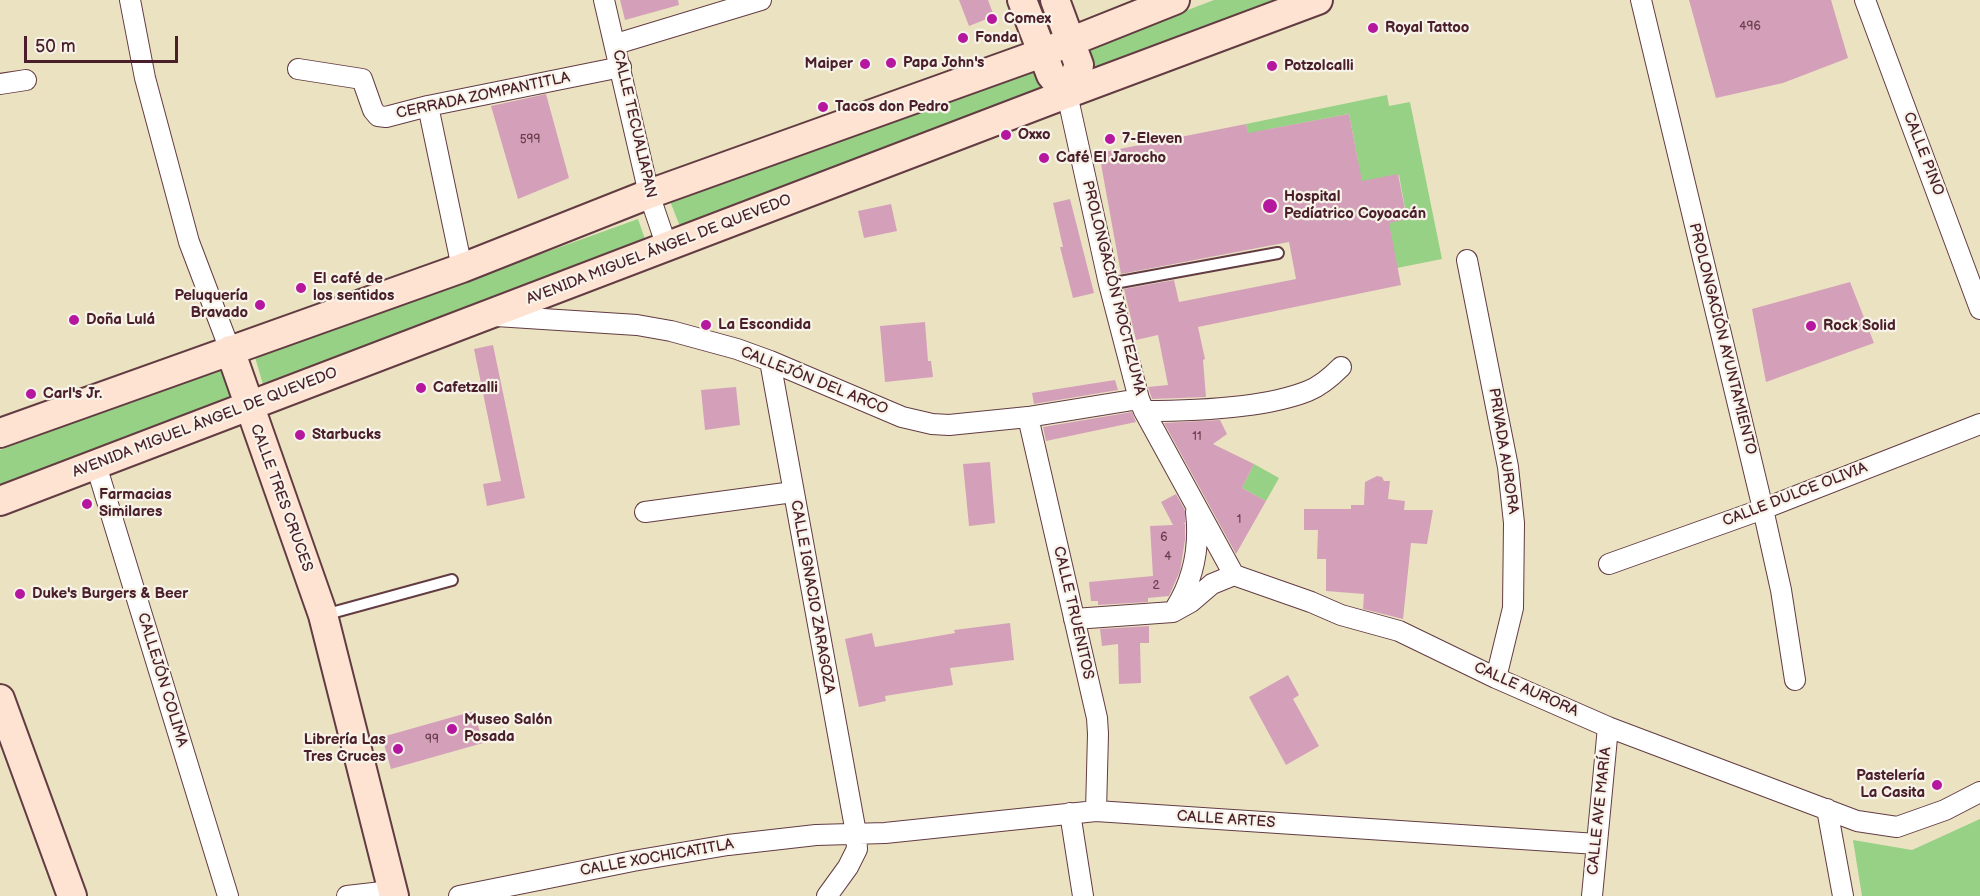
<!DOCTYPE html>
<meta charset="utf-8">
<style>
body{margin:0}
#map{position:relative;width:1980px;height:896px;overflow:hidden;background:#ebe2c2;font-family:"Balsamiq Sans",sans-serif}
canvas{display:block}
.scale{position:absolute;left:24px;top:36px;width:154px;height:27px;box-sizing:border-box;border:3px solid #4a1f2b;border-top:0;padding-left:8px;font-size:18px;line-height:21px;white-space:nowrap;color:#4a1f2b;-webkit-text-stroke:4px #f7f3e8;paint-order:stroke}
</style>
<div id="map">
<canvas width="1980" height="896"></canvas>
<div class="scale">50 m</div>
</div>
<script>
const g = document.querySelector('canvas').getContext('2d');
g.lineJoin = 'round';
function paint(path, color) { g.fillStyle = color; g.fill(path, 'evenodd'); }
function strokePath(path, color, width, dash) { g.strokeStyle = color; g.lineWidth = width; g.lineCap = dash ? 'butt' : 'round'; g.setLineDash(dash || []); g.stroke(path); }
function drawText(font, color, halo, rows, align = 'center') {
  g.font = font + ' "Balsamiq Sans",sans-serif'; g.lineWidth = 4.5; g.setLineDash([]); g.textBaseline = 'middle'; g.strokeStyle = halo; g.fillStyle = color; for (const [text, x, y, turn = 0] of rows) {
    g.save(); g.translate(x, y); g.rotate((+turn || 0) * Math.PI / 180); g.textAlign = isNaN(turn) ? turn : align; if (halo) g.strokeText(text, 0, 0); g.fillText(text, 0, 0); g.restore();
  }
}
const green = new Path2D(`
 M1214,0H1280L1095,71L1083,50Z
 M1037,68L1047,88L681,229L670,201Z
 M1387,95L1389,106L1410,102L1442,259L1397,268L1289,242L1407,219L1399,175L1289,196L1358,161L1349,114L1265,130L1260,196L1246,124Z
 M638,219L646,242L264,388L255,357Z
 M228,366L236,398L0,486V450Z
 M1254,464L1279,478L1266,501L1242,488Z
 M1980,819V896H1862L1853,840L1912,850Z`);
const building = new Path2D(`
 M620,0H678L679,5L625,20Z
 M959,0H988L994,16L969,26Z
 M1689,0H1831L1848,58L1783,83L1716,98Z
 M546,94L569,178L518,199L491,106Z
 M1349,114L1362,181L1398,174L1407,219L1389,223L1401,285L1198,327L1205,359L1203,360L1206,397L1152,399L1148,387L1168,385L1158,335L1136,340L1124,289L1174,280L1179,302L1296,279L1289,242L1121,274L1099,153L1246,124L1248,133Z
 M1070,199L1094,293L1073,298L1060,247H1063L1053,203Z
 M891,204L897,231L864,238L858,211Z
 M1850,282L1874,343L1766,382L1752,309Z
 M925,322L928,361H931L933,377L885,382L880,326Z
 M493,345L525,498L487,506L483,484L501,481L474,349Z
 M1115,380L1118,390L1034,404L1032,393Z
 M736,387L740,425L705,430L701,390Z
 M1132,412L1136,422L1046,441L1043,427Z
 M1220,420L1227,434L1213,444L1254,464L1242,488L1266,501L1236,554L1164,423Z
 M990,462L995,523L969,526L963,464Z
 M1377,476L1382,477L1384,481H1390L1388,499L1405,501L1404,510H1433L1427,544L1411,543L1403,619L1363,609L1364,594L1326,591V559H1317L1318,530H1304V509H1351V505H1364L1365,482Z
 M1176,494L1185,510V523L1183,524H1185V540L1180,571L1169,596L1148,598V602L1098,605V601H1091L1089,582L1153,576L1150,526L1173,525L1161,502Z
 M1010,623L1014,660L950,668L953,685L885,696L886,701L859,707L845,639L872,633L875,647L955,633L954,630Z
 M1149,626V643H1140L1141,683L1119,684L1118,644L1102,646L1100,629Z
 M1288,675L1299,695L1293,699L1319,746L1286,765L1249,697Z
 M474,711L483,743L391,769L382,737Z`);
const lane = new Path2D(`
 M1109,284L1278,253
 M324,615L452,580`);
const street = new Path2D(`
 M130,0L145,78L189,242L230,350
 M604,0L649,194L667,247
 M1641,0L1763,509L1781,590L1795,680
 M1865,0L1980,309
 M616,44L761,0
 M298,69L362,79L373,110L378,116L386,117L428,106L621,67
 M0,84L26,80
 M1067,94L1109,284L1139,399L1144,411L1234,575
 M428,106L462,268
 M1467,260L1508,467L1514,523L1513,608L1496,678
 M496,316L637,325L671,331L737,349L770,361L902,417L932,424L949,425L1028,417L1139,399
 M770,361L856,833L857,849L848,867L827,896
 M1144,411C1192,411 1263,409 1308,391C1321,386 1331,377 1341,367
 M1028,417L1097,718L1098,734L1096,811
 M96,465L228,896
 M645,512L793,492
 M1609,564L1763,509L1980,424
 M1175,609C1194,579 1200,547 1196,512
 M1074,619L1173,612L1191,602L1212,584L1234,575L1311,602L1341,615L1399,631L1496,678L1608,727L1857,821L1897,827L1945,810L1980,792
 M1827,809L1843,896
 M1070,813L1083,896
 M347,896L391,891
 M459,896L633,861L728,845L816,835L885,833L1096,811L1597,844
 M1592,896L1608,727`);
const secondary = new Path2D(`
 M1022,0L1051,75L1067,94L1079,65L1055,0
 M230,350L323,615L394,896
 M0,433L462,268L649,194L1042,53L1175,0
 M0,501L1053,99L1318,0
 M0,699L72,896`);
const markers = [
 [992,19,6,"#b5179e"],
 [1373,28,6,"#b5179e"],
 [963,38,6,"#b5179e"],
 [891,63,6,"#b5179e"],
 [865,64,6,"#b5179e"],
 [1272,66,6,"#b5179e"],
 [823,107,6,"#b5179e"],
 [1006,135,6,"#b5179e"],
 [1110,139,6,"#b5179e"],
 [1044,158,6,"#b5179e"],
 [1270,206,8,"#b5179e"],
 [301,288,6,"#b5179e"],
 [260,305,6,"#b5179e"],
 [74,320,6,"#b5179e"],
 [706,325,6,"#b5179e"],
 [1811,326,6,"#b5179e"],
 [421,388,6,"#b5179e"],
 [31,394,6,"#b5179e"],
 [300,435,6,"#b5179e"],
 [87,504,6,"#b5179e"],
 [20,594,6,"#b5179e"],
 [452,729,6,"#b5179e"],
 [398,749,6,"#b5179e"],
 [1937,785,6,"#b5179e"]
];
const numberNames = [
 ["496",1750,27],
 ["599",530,140],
 ["11",1197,437],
 ["1",1239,520],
 ["6",1164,538],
 ["4",1168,557],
 ["2",1156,586],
 ["99",432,740]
];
const poiNames = [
 ["Comex",1004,19],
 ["Royal Tattoo",1385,28],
 ["Fonda",975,38],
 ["Papa John's",903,63],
 ["Maiper",853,64,"right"],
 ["Potzolcalli",1284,66],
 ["Tacos don Pedro",835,107],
 ["Oxxo",1018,135],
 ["7-Eleven",1122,139],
 ["Café El Jarocho",1056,158],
 ["Hospital",1284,197],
 ["Pedíatrico Coyoacán",1284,214],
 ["El café de",313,279],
 ["los sentidos",313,296],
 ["Peluquería",248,296,"right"],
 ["Bravado",248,313,"right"],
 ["Doña Lulá",86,320],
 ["La Escondida",718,325],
 ["Rock Solid",1823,326],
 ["Cafetzalli",433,388],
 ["Carl's Jr.",43,394],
 ["Starbucks",312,435],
 ["Farmacias",99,495],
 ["Similares",99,512],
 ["Duke's Burgers & Beer",32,594],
 ["Museo Salón",464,720],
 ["Posada",464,737],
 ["Librería Las",386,740,"right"],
 ["Tres Cruces",386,757,"right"],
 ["Pastelería",1925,776,"right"],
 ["La Casita",1925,793,"right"]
];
const streetNames = [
 ["CERRADA ZOMPANTITLA",483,96,-12],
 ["CALLE TECUALIAPAN",634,124,77],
 ["CALLE PINO",1923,154,69],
 ["AVENIDA MIGUEL ÁNGEL DE QUEVEDO",659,250,-21],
 ["PROLONGACIÓN MOCTEZUMA",1113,288,76],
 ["PROLONGACIÓN AYUNTAMIENTO",1722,339,76],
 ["CALLEJÓN DEL ARCO",814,381,22],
 ["AVENIDA MIGUEL ÁNGEL DE QUEVEDO",205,423,-21],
 ["PRIVADA AURORA",1503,451,81],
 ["CALLE DULCE OLIVIA",1795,495,-21],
 ["CALLE TRES CRUCES",281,498,70],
 ["CALLE IGNACIO ZARAGOZA",812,597,80],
 ["CALLE TRUENITOS",1073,613,77],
 ["CALLEJÓN COLIMA",162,680,73],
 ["CALLE AURORA",1526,690,24],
 ["CALLE AVE MARÍA",1600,811,-84],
 ["CALLE ARTES",1226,820,4],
 ["CALLE XOCHICATITLA",657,858,-10]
];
paint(green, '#97d185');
paint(building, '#d4a0b9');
strokePath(lane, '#623c42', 14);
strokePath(street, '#623c42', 22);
strokePath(secondary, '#623c42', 32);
strokePath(lane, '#fff', 10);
strokePath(street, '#fff', 20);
strokePath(secondary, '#fee3d2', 28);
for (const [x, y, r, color] of markers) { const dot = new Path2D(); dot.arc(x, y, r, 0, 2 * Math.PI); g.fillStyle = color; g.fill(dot); strokePath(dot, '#f7f3e8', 2); }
drawText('12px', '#6c3f4e', null, numberNames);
drawText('bold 15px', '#4a1f2b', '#f7f3e8', poiNames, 'left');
drawText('15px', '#4a1f2b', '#f7f3e8', streetNames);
</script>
